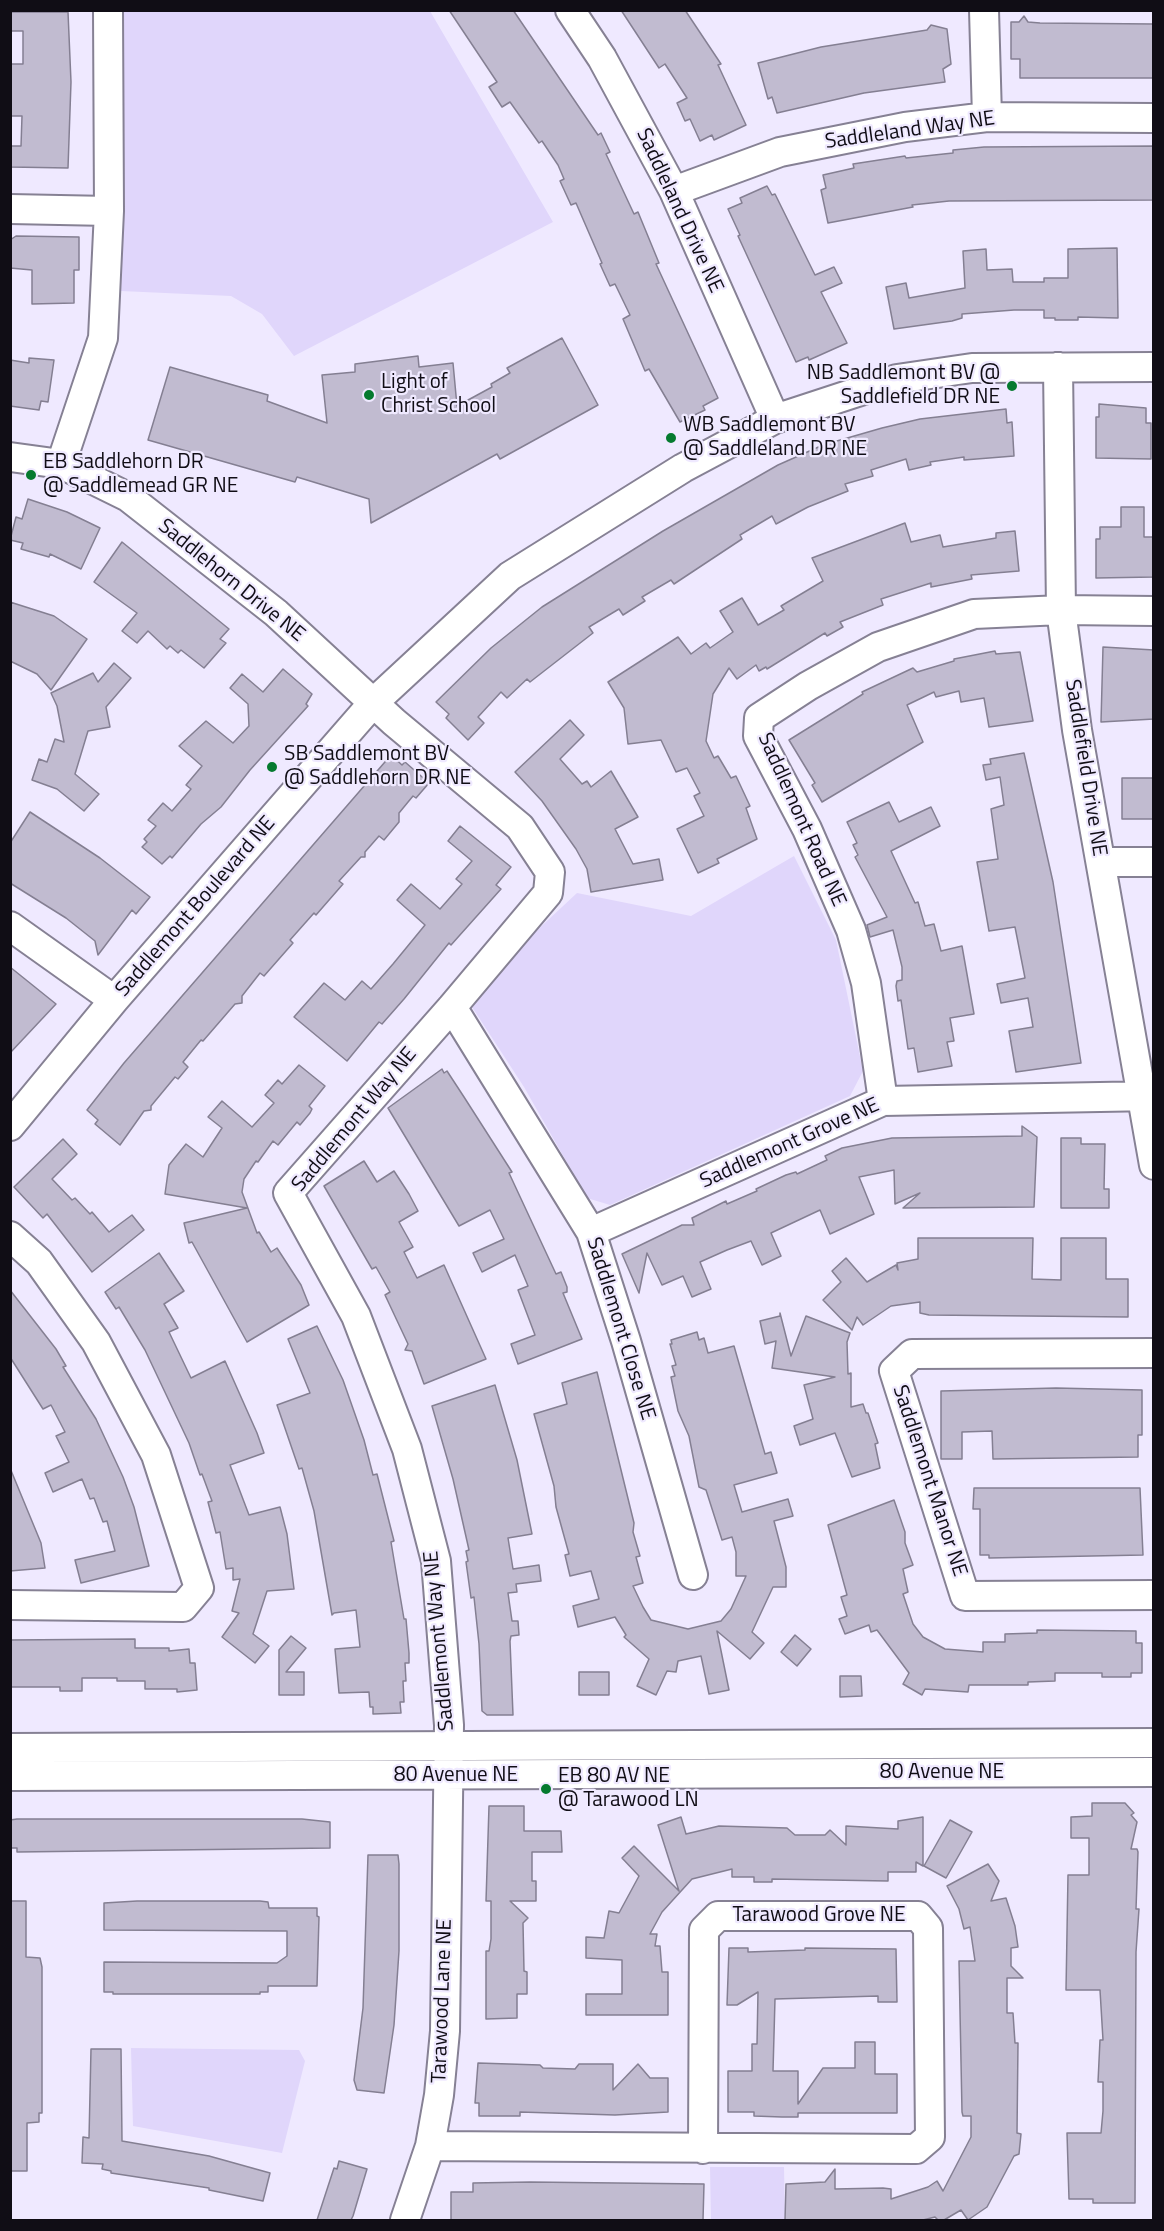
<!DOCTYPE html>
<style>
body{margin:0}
#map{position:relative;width:1164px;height:2231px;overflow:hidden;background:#efe9ff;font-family:"Titillium Web",sans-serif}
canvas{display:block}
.frame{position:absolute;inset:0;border:12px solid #100d15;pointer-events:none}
</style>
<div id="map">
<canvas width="1164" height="2231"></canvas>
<div class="frame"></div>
</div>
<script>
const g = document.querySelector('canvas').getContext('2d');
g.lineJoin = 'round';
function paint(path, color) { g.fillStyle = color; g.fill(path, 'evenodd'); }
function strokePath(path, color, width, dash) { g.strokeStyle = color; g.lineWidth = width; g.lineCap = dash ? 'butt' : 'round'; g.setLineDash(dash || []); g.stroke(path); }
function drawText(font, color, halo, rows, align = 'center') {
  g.font = font + ' "Titillium Web",sans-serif'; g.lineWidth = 4.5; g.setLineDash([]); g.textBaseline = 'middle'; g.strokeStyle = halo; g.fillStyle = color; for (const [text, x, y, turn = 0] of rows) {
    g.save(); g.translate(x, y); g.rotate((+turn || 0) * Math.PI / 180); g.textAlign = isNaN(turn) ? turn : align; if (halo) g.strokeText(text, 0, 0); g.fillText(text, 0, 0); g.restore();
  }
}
const green = new Path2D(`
 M122,11H430L553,222L294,356L262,314L231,296L121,291Z
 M794,856L836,940L863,1071L850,1096L610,1205L587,1198L524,1087L472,1007L533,934L577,893L691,916Z
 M131,2048L299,2050L305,2061L282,2153L133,2126Z
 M710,2167H784L785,2220H711Z`);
const building = new Path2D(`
 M449,10H513L598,135L601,133L610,152L606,154L634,214L638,212L659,263L656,264L718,398L703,406L705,410L680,422L649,369L645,371L623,319L630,315L615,284L610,286L600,264L602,263L576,203L571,205L560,181L564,179L558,165L542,141L539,143L510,102L502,107L489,87L497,82Z
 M621,10H685L721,64L718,65L746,125L714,140L712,135L700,141L690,119L685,121L677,103L687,98L665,64L659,68Z
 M10,12H68L71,82L68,168L10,167V146H21L22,116H10V64H23V31H10Z
 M1024,16L1028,22L1040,23L1154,24V78H1020V59H1011V22H1019Z
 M931,25L947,29L951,64L943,69L945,82L864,93L777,113L772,97L768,99L758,63L821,47L927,30Z
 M1154,146V200L949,201L912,205L913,207L828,223L821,190L826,188L823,175L854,168L853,164L905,156L906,158L953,153V150L984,147Z
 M767,186L772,195L775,194L815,275L834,267L842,283L821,292L847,343L809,360L808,357L796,362L738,236L740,235L728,209L742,203L740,198Z
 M16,236L79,237V270H74V303L32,304V270L10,268V240Z
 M1117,248L1118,318L1078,317V320H1055V318H1044V310H1014L962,314V318L952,321L894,329L886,287L906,283L909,298L965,288L963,251L986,249L987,270L1012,269L1013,282H1044V278H1068V249Z
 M562,338L598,405L500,459L497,454L371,523L369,499L297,477L295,482L148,440L170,367L268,395L267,401L327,423L322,375L355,372V364L418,356L419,367L453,363L457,406L492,387L491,384L510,373L507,368Z
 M29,358L54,360L48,402L41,401L39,410L10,406V360L29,363Z
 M1099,404L1146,408V423H1151V459L1096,458V417H1099Z
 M1006,409L1007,423L1012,422L1014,456L964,460V457L930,462L931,465L909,470L906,459L871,470L873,476L845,484L848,491L808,507L776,524L772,516L740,535L742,539L674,584L671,580L642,597L645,601L623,615L619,609L589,627L593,633L530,682L527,679L507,698L501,692L478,717L484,723L468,740L446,718L449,714L436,702L491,648L542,607L663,531L778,465L823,445L882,428L920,419Z
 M28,499L67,512L100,528L81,569L50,554L49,557L21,549L23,543L10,540L16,517L22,519Z
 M1121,507H1144V537H1154V577L1096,578V539H1100V527H1121Z
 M905,523L911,542L940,535L943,547L996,538V533L1015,531L1019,571L971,575L972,579L931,587V583L881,599L883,605L840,622L843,627L827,636L825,633L767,669L766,667L759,671L756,665L737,679L729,668L713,694L706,741L714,758L718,756L731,778L736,776L750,806L746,808L757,839L717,859L719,863L698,873L677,829L704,816L694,796L700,793L687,768L676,772L661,740L628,744L624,708L608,682L678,637L691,654L706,643L710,648L733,632L720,611L742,598L758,625L784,610L781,606L823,581L812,558Z
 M122,542L229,629L220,639L226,643L204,668L181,650L178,653L170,646L167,649L148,631L137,643L122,631L137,613L94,582Z
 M10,602L54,616L87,639L51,690L37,674L10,661Z
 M1103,647L1154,650V719L1101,722Z
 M995,651L996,654L1020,652L1033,721L989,727L984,698L961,702L959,691L936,697L934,692L907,705L923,742L822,802L812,785L815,783L789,740L863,694L862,692L913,668L917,672L954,661V659Z
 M114,663L131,678L106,707L110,727L88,731L75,774L99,794L84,811L57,789L32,780L39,759L47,762L55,739L64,742L57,706L51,693L93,673L98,682Z
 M283,669L312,694L306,704L308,706L250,770L221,807L201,824L172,858L170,856L162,864L142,847L147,842L144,839L156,826L148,820L163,803L172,811L191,789L186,785L202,766L179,746L206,721L233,743L249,726L248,704L230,688L242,674L263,692Z
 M570,720L584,735L560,759L582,784L587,781L591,787L611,771L638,817L615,829L633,864L659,859L663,880L591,892L587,869L576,849L542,801L515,772Z
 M1024,753L1053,882L1081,1063L1016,1072L1009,1031L1033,1027L1028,998L1001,1003L997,984L1025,978L1015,927L989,931L977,862L998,859L991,809L1004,805L1000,777L986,780L983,765L991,764L990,759Z
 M391,755L402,765L405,762L429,783L416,798L413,796L399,813V822L384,840L379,836L365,852V857H361L339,881L343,884L316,915L314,913L290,940L293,943L264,976L260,973L242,996V1003L235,1004L203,1041L201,1040L183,1062L188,1067L178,1079L175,1077L151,1106V1110L144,1111L120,1145L95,1124L98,1120L87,1110L124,1063Z
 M1122,778H1154V819H1122Z
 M889,802L899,822L931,807L940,826L891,851L915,903L918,902L925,926L934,924L941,951L962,946L974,1014L950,1018L954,1041L947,1042L952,1066L918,1072L914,1048L908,1049L901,1000L898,1001L896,986L897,981L902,980V967L893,930L870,937L867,925L887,917L855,857L858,855L853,845L857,843L847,822Z
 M30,812L100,858L150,897L136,914L132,910L98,955L95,941L66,918L10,883V843Z
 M460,826L511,867L496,885L501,889L451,945L449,943L404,999L382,1024L379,1022L347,1061L294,1017L324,983L345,1000L362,981L371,989L393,964L425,925L397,900L411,884L440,909L462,884L456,879L472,861L448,841Z
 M10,967L56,1004L10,1053Z
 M299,1065L325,1086L309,1106L312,1109L310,1113L300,1125L297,1122L278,1145L273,1141L258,1162L256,1161L244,1179L242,1192L257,1233L259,1232L271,1252L277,1248L301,1285L309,1305L247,1342L192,1242L189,1243L184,1223L247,1208L165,1194L169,1165L186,1144L203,1157L222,1128L208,1117L222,1101L252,1127L274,1103L265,1095L278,1080L282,1084Z
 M442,1069L444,1073L447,1071L464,1097L512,1172L509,1173L556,1274L561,1272L567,1287V1292L563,1293L582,1339L518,1364L511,1344L535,1335L518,1290L528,1286L515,1255L482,1272L473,1253L504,1239L490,1210L459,1226L388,1108Z
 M1022,1126L1037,1137L1034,1207L903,1208L920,1193L895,1204L894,1170L859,1177L874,1214L830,1234L820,1210L771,1233L781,1256L762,1265L751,1241L727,1250L700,1262L711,1289L692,1297L683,1276L662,1285L647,1253L639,1293L622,1254L682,1225H694L692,1218L726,1201L727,1204L757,1191L756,1189L786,1175L796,1172L797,1174L827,1160L825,1156L842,1148L892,1138L1022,1136Z
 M1061,1138H1081V1144H1105L1104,1189H1109V1208H1061Z
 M63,1139L77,1154L52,1179L72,1200L75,1198L90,1214L92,1212L109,1232L132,1215L144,1230L92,1272L47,1214L43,1218L14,1187Z
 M364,1161L377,1182L394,1171L409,1194L418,1211L399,1222L413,1247L404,1252L417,1278L444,1265L486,1359L424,1384L412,1351L405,1350L408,1344L385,1295L390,1292L376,1267L372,1269L324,1186Z
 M918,1238H1033L1032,1279L1061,1280V1238H1106V1279H1128V1317L929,1315L920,1313V1302L891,1306L863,1325L857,1317L852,1330L823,1300L841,1282L832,1271L846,1258L867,1282L896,1265L898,1270L897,1263L918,1259Z
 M159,1253L184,1291L164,1304L178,1328L169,1332L191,1378L225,1361L257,1433L264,1453L230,1465L249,1515L280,1507L287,1534L294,1589L267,1591L253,1634L269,1646L255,1663L222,1637L239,1613L232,1611L240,1579L233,1580V1568L226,1569L220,1532L216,1533L208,1502L212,1501L202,1474L200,1475L189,1443L145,1350L119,1307L116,1309L105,1292Z
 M10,1290L56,1349L66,1366L63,1367L96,1419L123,1477L134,1507L149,1566L81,1583L75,1560L115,1551L107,1521L103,1522L94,1498L90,1499L82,1479L53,1492L45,1473L69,1462L56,1436L65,1432L51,1405L43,1409L10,1357Z
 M780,1313L791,1356L806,1316L850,1333L847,1342L848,1374L851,1373V1407L863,1404L866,1413H868L878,1443L875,1444L880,1468L852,1477L835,1433L800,1445L794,1426L813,1419L804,1385L835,1377L772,1368L776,1341L765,1344L760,1321L780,1316Z
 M317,1326L343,1380L364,1440L373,1475L377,1474L394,1541L391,1542L404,1619H406L409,1653V1663H405L406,1681H403L404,1702H400L401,1713L373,1714V1707H370L369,1692L339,1693L335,1649L360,1647L356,1610L334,1613L332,1615L314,1511L302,1468L299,1469L277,1405L310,1393L288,1339Z
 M697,1332L699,1340L704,1338L708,1353L734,1346L765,1454L771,1452L777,1473L734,1485L742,1512L788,1499L793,1516L774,1521L786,1567V1587H773L752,1632L764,1643L750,1659L717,1631L729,1690L709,1694L701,1656L678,1661L676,1672L667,1671L656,1695L637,1686L649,1659L624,1637L626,1635L615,1617L578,1627L573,1606L599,1599L591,1571L570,1576L565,1555L569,1554L556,1507L554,1486L534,1414L567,1404L562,1383L597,1372L634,1523L633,1532L640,1556L636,1557L643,1583L633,1586L643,1607L651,1620L688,1629L721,1621L731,1609L746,1576H736V1552L732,1537L722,1540L706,1490L699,1487L689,1436L678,1411L671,1377L675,1376L672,1366L676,1365L670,1344H672L671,1340Z
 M495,1385L517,1460L532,1534L508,1538L513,1569L539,1565L541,1581L516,1584L517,1592L508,1593L512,1621H518L519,1635L511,1636L510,1641L513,1715H487L482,1711L479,1644L474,1597L471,1598L466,1562L468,1561L466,1551L469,1550L453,1479L432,1406Z
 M1056,1388L1142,1390V1435H1138V1457L993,1459L992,1431L962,1432V1459H941V1391Z
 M10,1468L41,1543L45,1568L10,1571Z
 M974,1488H1140L1143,1555L989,1558V1555H980V1509H973Z
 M894,1500L905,1532V1543L913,1565L903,1569L908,1592L903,1594L913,1624L923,1637L945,1649L983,1652V1642H1005V1634L1037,1633V1630L1136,1631V1643H1142V1673H1131V1677H1102V1673H1055V1681L1028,1682V1685H969L968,1692L925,1689L922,1695L903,1684L909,1673L877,1630L871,1632L869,1625L845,1634L839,1619L847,1616L841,1597L847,1595L828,1525Z
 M795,1635L811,1649L797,1666L781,1652Z
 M291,1636L306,1648L286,1672H304V1695H279V1650Z
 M135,1639V1648H169V1651L189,1649L190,1663H195L197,1690L177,1692V1689H145V1681H117V1678H82V1691H60V1687H10V1640Z
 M579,1672H609V1695H579Z
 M840,1676H861L862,1696L840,1697Z
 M1092,1803H1125L1134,1813L1131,1815L1137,1822L1131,1849H1137L1138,1852L1136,1909H1139L1136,1952L1135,2203H1093V2199H1069L1067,2133H1101L1103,2111V2082H1098L1100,2040H1103L1100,1990H1066L1068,1875H1089V1838H1071V1817L1092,1816Z
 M489,1806H524V1831H561L562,1852H532V1881H536V1901H510L528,1918L523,1923L524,1971L527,1972V1994H517V2018L486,2019V1951H489L491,1939V1901H486Z
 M681,1817L686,1834L719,1826L787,1828L795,1835H825L830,1830L846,1845V1826L898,1829V1821L923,1817V1866L916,1862V1872H888V1881L772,1879V1882H754V1877H732V1869L692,1879L662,1912L650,1934H657L655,1946H660L662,1972H668V2015H586V1994H622V1960L586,1958V1937L604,1938L609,1911L619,1913L639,1876L622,1858L634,1846L679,1891L658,1825Z
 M17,1819H302L330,1822V1848L17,1852V1848H10V1820Z
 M950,1820L972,1832L946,1878L924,1866Z
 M368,1855H398L399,1864V1951L394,2025L384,2093L357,2090L354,2080L363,2008Z
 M988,1864L999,1881L991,1901L1006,1898L1015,1926L1018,1947L1011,1948V1966L1023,1978H1007V2013H1013L1015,2043H1018L1017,2133L1021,2134L1019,2154L1014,2156L987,2207L968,2220L961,2210L944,2220H938L935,2217L923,2220H785L786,2184L825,2182L835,2169V2189L883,2188L891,2189V2199L928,2187L937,2181L943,2191L971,2137V2116H963L962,2112L959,1961H975L970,1927L964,1929L959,1909L947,1886Z
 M10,1901H26V1957L40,1958L42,1967V2113H39V2122L27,2123V2171H10Z
 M137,1901H260L268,1902L269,1908H317V1916L319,1917L317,1986H268V1992H260V1994H113V1992H104V1962L277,1963L287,1956V1931L104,1930V1903Z
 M729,1948H748V1952L805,1950V1948L896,1949L897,2002H878V1996L775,1999L773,2071H798V2104L823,2068H855V2042H875V2074H897V2113H798V2117H782L754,2116V2112H728V2071H752V2044H757L758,1992L737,2005H727Z
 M91,2049H121L122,2141L209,2156L270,2173L263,2201L209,2190V2188L111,2173V2171L102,2169L103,2164L82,2163L83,2137L89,2138Z
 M478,2063L540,2065L543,2068L575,2069L579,2064H613V2090L638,2064L650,2078H668V2112L615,2115L520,2112V2116H479V2103H475Z
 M339,2161L367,2169L353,2216L351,2220H317L334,2168L337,2169Z
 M530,2182L704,2184L703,2220H451V2192H473V2183Z`);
const minor = new Path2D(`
 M570,10L602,58L674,191L775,419
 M984,10L987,117
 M674,191L780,152L905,127L987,117L1154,118
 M10,209L109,211
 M1058,367L1061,610L1077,730L1154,1165
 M10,457L61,464L128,497L276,613L394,722L520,827L550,872L548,893L452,1007L288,1193L356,1316L407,1449L436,1561L449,1725L445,2031L439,2095L430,2146L405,2220
 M61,464L103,338L109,211L108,10
 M1101,862H1154
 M10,926L114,1000
 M452,1007L591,1232L626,1341L693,1575
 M883,1101L866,983L851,930L807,829L758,736L759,718L808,686L878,647L974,614L1061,610L1154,611
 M10,1126L114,1000L373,703L510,576L683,468L775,419L897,379L972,368L1154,367
 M591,1232L883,1101L1154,1096
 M10,1236L39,1262L96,1342L156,1455L199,1588L183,1607L10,1605
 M1154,1353L912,1354L894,1371L965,1596L1154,1595
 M10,1748L1154,1743
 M10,1776L1154,1772
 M430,2146L916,2149L930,2137L928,1928L918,1916H718L704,1930L703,2149`);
const markers = [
 [1012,386,6,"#057a2f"],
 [369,395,6,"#057a2f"],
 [671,438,6,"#057a2f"],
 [31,475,6,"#057a2f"],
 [272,767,6,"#057a2f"],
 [546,1789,6,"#057a2f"]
];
const streetNames = [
 ["Saddleland Way NE",910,131,-8],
 ["Saddleland Drive NE",679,211,65],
 ["Saddlehorn Drive NE",231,581,39],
 ["Saddlefield Drive NE",1085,768,81],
 ["Saddlemont Road NE",801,820,66],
 ["Saddlemont Boulevard NE",196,907,-49],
 ["Saddlemont Way NE",355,1120,-50],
 ["Saddlemont Grove NE",790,1144,-24],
 ["Saddlemont Close NE",620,1329,73],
 ["Saddlemont Manor NE",929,1481,72],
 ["Saddlemont Way NE",440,1641,-95],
 ["80 Avenue NE",942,1773],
 ["80 Avenue NE",456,1776],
 ["Tarawood Grove NE",819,1916],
 ["Tarawood Lane NE",443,2001,-88]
];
const poiNames = [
 ["NB Saddlemont BV @",1000,374,"right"],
 ["Saddlefield DR NE",1000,398,"right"],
 ["Light of",381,383],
 ["Christ School",381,407],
 ["WB Saddlemont BV",683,426],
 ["@ Saddleland DR NE",683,450],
 ["EB Saddlehorn DR",43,463],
 ["@ Saddlemead GR NE",43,487],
 ["SB Saddlemont BV",284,755],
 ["@ Saddlehorn DR NE",284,779],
 ["EB 80 AV NE",558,1777],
 ["@ Tarawood LN",558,1801]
];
paint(green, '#e0d6fb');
paint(building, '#c1bbd0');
strokePath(building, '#847f92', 1.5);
strokePath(minor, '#868194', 32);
strokePath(minor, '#fff', 28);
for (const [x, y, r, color] of markers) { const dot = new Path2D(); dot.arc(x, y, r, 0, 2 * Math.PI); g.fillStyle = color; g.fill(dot); strokePath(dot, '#efe9ff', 2); }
drawText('21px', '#100d15', '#efe9ff', streetNames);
drawText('21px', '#100d15', '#efe9ff', poiNames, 'left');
</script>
